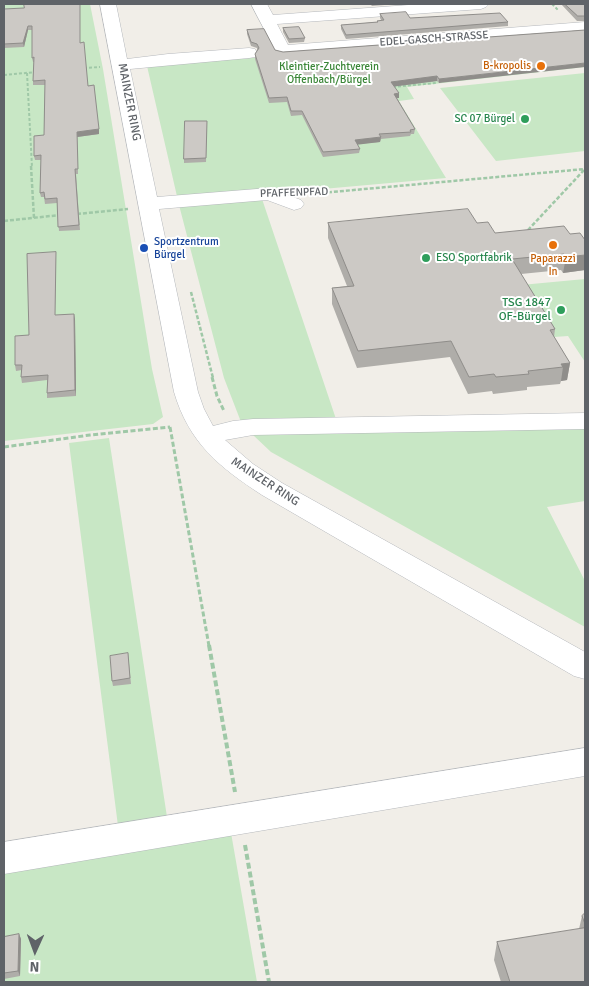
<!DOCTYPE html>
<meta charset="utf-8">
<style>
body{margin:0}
#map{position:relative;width:589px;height:986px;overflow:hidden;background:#f1eee8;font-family:Signika,sans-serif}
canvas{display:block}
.frame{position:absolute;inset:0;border:5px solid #5f6368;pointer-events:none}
.north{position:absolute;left:10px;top:926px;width:50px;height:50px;-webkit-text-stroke:4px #fff;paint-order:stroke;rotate:182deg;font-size:14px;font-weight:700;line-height:20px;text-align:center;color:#5f6368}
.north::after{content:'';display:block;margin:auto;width:18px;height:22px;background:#5f6368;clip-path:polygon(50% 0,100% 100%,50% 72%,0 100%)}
</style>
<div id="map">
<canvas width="589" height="986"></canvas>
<div class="frame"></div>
<div class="north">N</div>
</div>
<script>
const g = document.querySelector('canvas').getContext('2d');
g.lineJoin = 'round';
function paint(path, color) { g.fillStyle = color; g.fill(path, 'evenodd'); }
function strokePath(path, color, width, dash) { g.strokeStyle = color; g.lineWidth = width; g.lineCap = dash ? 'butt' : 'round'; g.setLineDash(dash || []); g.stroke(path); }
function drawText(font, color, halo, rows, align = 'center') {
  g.font = font + ' Signika,sans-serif'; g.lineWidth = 4; g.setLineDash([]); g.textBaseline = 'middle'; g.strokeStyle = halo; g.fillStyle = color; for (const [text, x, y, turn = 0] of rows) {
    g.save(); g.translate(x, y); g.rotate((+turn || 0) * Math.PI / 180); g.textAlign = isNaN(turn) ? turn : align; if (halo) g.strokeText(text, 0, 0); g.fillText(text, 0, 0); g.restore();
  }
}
const green = new Path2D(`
 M4,4H90L103,69L152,369L163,417L153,424L4,441Z
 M585,32V67L407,87L414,99L399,101L446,178L289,192L259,190L337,422H241L224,378L179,205L147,66Z
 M585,73V151L496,161L440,88Z
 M585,279V362L568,336L554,337L521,285Z
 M585,426V501L547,507L585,581V627L271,452L253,435L277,432Z
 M109,438L167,817L118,826L69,443Z
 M230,827L257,982H4V864Z`);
const pathFar3 = new Path2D(`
 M552,4L559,11
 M84,68L100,67
 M27,73L32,167
 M4,75L36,72
 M393,87L435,83L431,78`);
const pathFar2 = new Path2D(`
 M31,166L34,218
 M310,194L585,169
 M77,214L128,209
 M4,221L60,215
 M528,230L585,169
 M191,292L213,378`);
const pathFar1 = new Path2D(`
 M212,377L217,396L224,411
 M170,427L209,646
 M4,447L90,435L170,427`);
const path = new Path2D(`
 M209,645L235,792
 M245,845L269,982`);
const minor = new Path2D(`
 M100,4H116L127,59L168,54L249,48L255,49L257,53L255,57L249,58L130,69L157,197L269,188L301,200L304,204L301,208L294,210L267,200L159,209L198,392L204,409L213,426L233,421L253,419L585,413V429L253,435L225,440L253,464L282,483L585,652V679L574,676L262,495C219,467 189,443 174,392Z
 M251,4H267L273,15L422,4H489L486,7L481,9L277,24L288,45L585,22V32L283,55L277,54L275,50Z
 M585,748V776L4,874V842Z`);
const wall = new Path2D(`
 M370,4H397L372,6Z
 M561,4H585V21H577Z
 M4,9L80,43L88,86L94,85L99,134L77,137L78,174H76L80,230L59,231L57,203L45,204L44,197H41L40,193L41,160H35L34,156L44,135L45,85H33V81L34,62H33L32,58V30H28L24,47L4,48Z
 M380,14L410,18L508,22V26L346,39L341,29V25L377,22V21L381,20L380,18Z
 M283,28L305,38L304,42L289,43L283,32Z
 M247,30L275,50L283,52L585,30L439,83L437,81L394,86L399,98H397L415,129L414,134H411L410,136L381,139L380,142L357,144L360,149L359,153L323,157L302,115L291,116L287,102L269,103L255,59V54L257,50V48L251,46L247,34Z
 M207,121L206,162L184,163V159Z
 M328,223H477L495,233L570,234L585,240V270L563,273L561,270L521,274L555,329L554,337L570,363L567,380L561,381L560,384L527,387V390L493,394L492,391L468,394L450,357L357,368L332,304V288L347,286L328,238Z
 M56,256L55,315L75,319L76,396L47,398V380L22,383L21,377L22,370L16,371L15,365L29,335Z
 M128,653L131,684L113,686L112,681Z
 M585,913V982H501L494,960L497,942L579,929L582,916Z
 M19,934L21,939L20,976L4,979V937Z`);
const shadedWall = new Path2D(`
 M28,26V30L24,47L23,43Z
 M585,63V67L439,83V79Z
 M437,76V81L391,87V82Z
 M399,93V98H394V94Z
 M99,129V134L77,137L78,174L77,132Z
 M381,137L380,142L355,145V140Z
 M585,255V270L563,273L566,257Z
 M74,314L75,319L76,396L75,390Z
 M570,363L567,380L561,381L563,367L561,364Z
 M19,934L21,939L20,976L18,971Z`);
const building = new Path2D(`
 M24,4H80V43L84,42L88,86L94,85L99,129L77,132L78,169H75L79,225L58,227L57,198L45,199L44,192L40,193L41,155L34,156V136L44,135L45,80L33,81L34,57L32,58V26H28L23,43L4,44V9L24,8Z
 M565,4H585V16H578Z
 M406,12L410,18L500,13L508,22L346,35L341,25L378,22L377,21L384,20L380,14Z
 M299,27L305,38L289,39L283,28Z
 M264,29L275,50L283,52L585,30V63L439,79L437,76L391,82L399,93L394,94L415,129L410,130L411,132L379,134L381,137L355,140L360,149L323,152L302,111H291L287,97L269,98L255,54L259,48L257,44L251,42L247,30Z
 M185,121H207L206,158L184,159Z
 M468,209L477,223L488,222L495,233L564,226L570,234L580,233L585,240V255L566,257L564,254L512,259L555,329L550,330L570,363L561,364L563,367L528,371L529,374L496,377L494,374L469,377L451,341L358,351L332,288L354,286L328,223Z
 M56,252L55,315L74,314L75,390L47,393L48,375L21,377L22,365H15V336L29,335L27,254Z
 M128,653L130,678L112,681L110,656Z
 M585,913V924L582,916Z
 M585,928V982H510L497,942Z
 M19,934L18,971L4,973V937Z`);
const markers = [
 [541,66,5,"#e8710a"],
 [525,119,5,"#2e9e5b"],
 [553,245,5,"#e8710a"],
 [144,248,5,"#1a4fb4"],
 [426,258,5,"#2e9e5b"],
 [561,310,5,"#2e9e5b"]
];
const farStreetnames = [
 ["EDEL-GASCH-STRASSE",434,39,-4],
 ["PFAFFENPFAD",294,193,-2]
];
const farFoodnames = [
 ["B-kropolis",531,66],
 ["Paparazzi",553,259,"center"],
 ["In",553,272,"center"]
];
const farParknames = [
 ["Kleintier-Zuchtverein",329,67],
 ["Offenbach/Bürgel",329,80]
];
const farLeisurenames = [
 ["SC 07 Bürgel",515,119],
 ["ESO Sportfabrik",436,258,"left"]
];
const farTransitnames = [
 ["Sportzentrum",154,242],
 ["Bürgel",154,255]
];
const streetNames = [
 ["MAINZER RING",129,102,79],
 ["MAINZER RING",265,482,33]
];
const leisureNames = [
 ["TSG 1847",551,303],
 ["OF-Bürgel",551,317]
];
paint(green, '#c8e7c5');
strokePath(minor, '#b5b8bc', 1);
strokePath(pathFar3, '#9fc8a7', 2, [3, 2]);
strokePath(pathFar2, '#9fc8a7', 2.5, [4, 2]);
strokePath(pathFar1, '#9fc8a7', 3, [5, 2.5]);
strokePath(path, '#9fc8a7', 4, [6, 3]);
paint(minor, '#fff');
paint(wall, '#afada9');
paint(shadedWall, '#8f8d8a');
paint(building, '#ccc9c5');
strokePath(building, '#8f8d8a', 1);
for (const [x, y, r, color] of markers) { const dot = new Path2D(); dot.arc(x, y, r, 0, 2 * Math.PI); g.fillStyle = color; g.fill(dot); strokePath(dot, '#fff', 2); }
drawText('11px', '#5f6368', '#fff', farStreetnames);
drawText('11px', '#c56008', '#fff', farFoodnames, 'right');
drawText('11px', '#3a8637', '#fff', farParknames);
drawText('11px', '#27864d', '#fff', farLeisurenames, 'right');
drawText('11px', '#164399', '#fff', farTransitnames, 'left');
drawText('12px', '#5f6368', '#fff', streetNames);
drawText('12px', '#27864d', '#fff', leisureNames, 'right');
</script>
